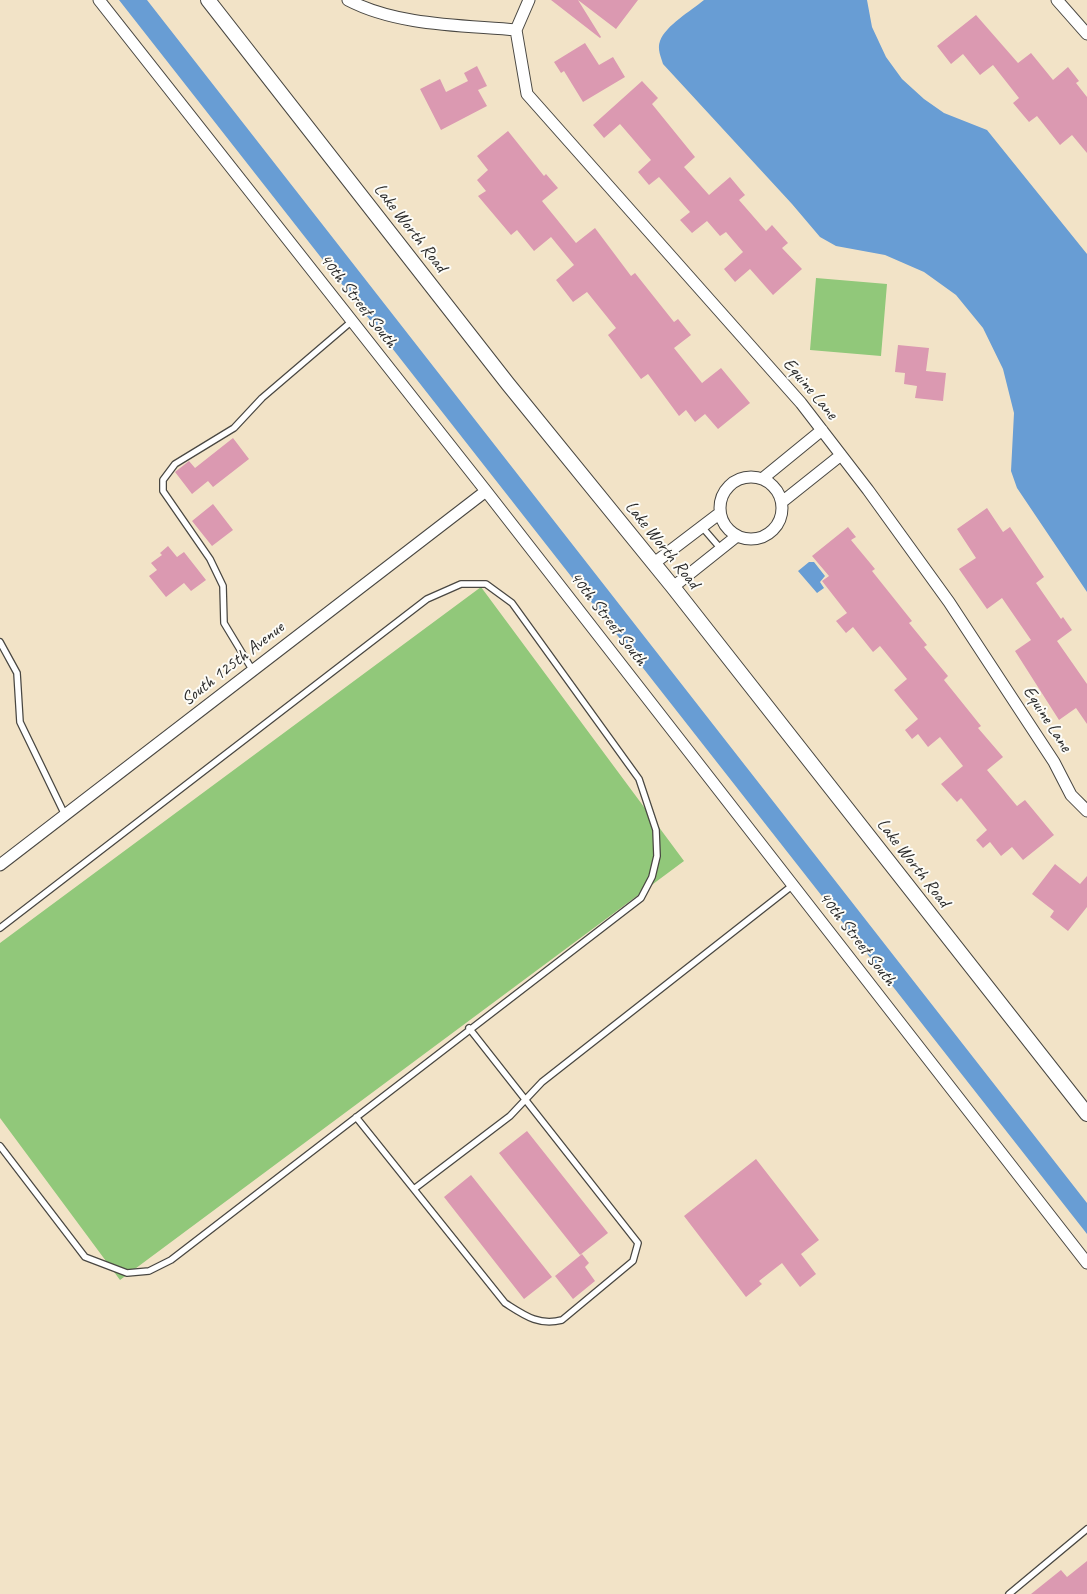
<!DOCTYPE html>
<style>
body{margin:0}
canvas{display:block;background:#f2e3c7}
</style>
<canvas width="1087" height="1594"></canvas>
<script>
const g = document.querySelector('canvas').getContext('2d');
g.lineJoin = 'round';
function paint(path, color) { g.fillStyle = color; g.fill(path, 'evenodd'); }
function strokePath(path, color, width, dash) { g.strokeStyle = color; g.lineWidth = width; g.lineCap = dash ? 'butt' : 'round'; g.setLineDash(dash || []); g.stroke(path); }
function drawText(font, color, halo, rows, align = 'center') {
  g.font = font + ' Caveat,sans-serif'; g.lineWidth = 4; g.setLineDash([]); g.textBaseline = 'middle'; g.strokeStyle = halo; g.fillStyle = color; for (const [text, x, y, turn = 0] of rows) {
    g.save(); g.translate(x, y); g.rotate((+turn || 0) * Math.PI / 180); g.textAlign = isNaN(turn) ? turn : align; if (halo) g.strokeText(text, 0, 0); g.fillText(text, 0, 0); g.restore();
  }
}
const green = new Path2D(`
 M816,278L887,284L881,356L810,350Z
 M481,587L684,861L120,1280L0,1118V943Z`);
const water = new Path2D(`
 M119,0H147L1087,1203V1234Z
 M704,0H867L872,27L886,57L902,79L924,99L944,113L987,130L1087,254V592L1017,488L1011,471L1014,413L1003,369L983,328L956,295L924,272L885,255L836,246L820,237L792,204L663,64C661,57 657,49 660,41C666,25 691,11 704,0Z
 M809,562H814L825,576L820,582L824,588L817,593L798,571Z`);
const building = new Path2D(`
 M551,0H578L601,37L600,38Z
 M578,0H638L616,29Z
 M976,15L1018,63L1031,53L1053,80L1068,67L1079,81L1076,83L1087,97V153L1072,135L1060,145L1037,116L1029,122L1013,103L1019,98L993,65L980,75L963,54L951,64L937,46Z
 M585,43L599,65L613,57L625,77L583,102L564,71L561,73L554,62Z
 M477,66L487,86L478,90L487,106L441,130L420,89L440,79L446,92L468,81L464,73Z
 M642,81L658,98L652,104L695,157L684,167L709,195L730,177L745,195L739,200L766,231L772,225L788,243L782,248L802,269L773,295L750,269L735,282L724,269L743,252L726,232L720,236L707,221L692,233L680,220L690,212L659,177L649,185L638,172L651,160L620,124L604,138L593,125Z
 M508,131L544,176L546,174L558,188L542,201L576,243L595,228L631,276L635,273L674,322L678,319L691,335L674,348L702,383L721,368L750,403L718,429L705,414L695,422L686,410L679,416L648,374L641,379L608,335L616,328L587,292L573,302L556,280L574,265L551,237L534,251L517,230L511,235L478,196L486,191L477,180L488,170L477,156Z
 M898,345L929,348L926,371L946,373L943,401L915,398L917,386L904,384L905,373L895,372Z
 M233,438L249,459L213,487L208,481L192,494L175,472L189,461L195,468Z
 M213,504L233,530L212,546L192,521Z
 M987,508L1003,532L1010,527L1044,577L1036,583L1061,619L1063,617L1072,630L1057,641L1087,684V724L1076,708L1059,720L1015,651L1031,640L1002,598L987,609L959,569L976,558L957,529Z
 M848,527L856,537L851,540L875,569L872,571L912,621L909,623L927,645L924,647L948,676L944,680L981,726L978,728L1003,757L987,770L1017,806L1025,800L1054,835L1023,860L1012,847L1001,856L990,842L983,848L976,840L987,830L961,798L957,802L941,784L963,766L940,737L928,747L918,734L912,739L905,730L918,719L894,690L907,679L880,646L873,652L853,627L846,633L836,621L847,613L822,581L829,576L812,556Z
 M168,546L177,557L184,552L206,580L191,591L184,583L166,597L149,576L157,570L151,563L162,555L160,553Z
 M1055,864L1080,884L1087,876V907L1068,931L1050,917L1054,911L1032,894Z
 M527,1131L608,1233L580,1255L499,1153Z
 M756,1159L819,1240L801,1254L816,1274L800,1287L782,1263L759,1281L762,1284L746,1297L684,1216Z
 M471,1175L552,1277L524,1299L444,1197Z
 M582,1254L589,1263L585,1267L595,1281L573,1299L555,1276Z
 M1087,1561V1594H1031L1061,1570L1067,1577Z`);
const service = new Path2D(`
 M702,527L721,549
 M0,642L17,673L20,722L65,815
 M253,671L224,623L223,586L210,559L163,491V480L175,464L234,428L262,398L352,321
 M0,928L427,599L461,584H486L512,603L639,779L656,830L657,856L652,877L641,898L171,1260L149,1271L127,1273L85,1257L0,1146
 M356,1117L505,1303C524,1315 538,1326 562,1320L633,1261L638,1243L469,1028
 M414,1189L510,1116L542,1082L793,885
 M1009,1594L1087,1529`);
const minor = new Path2D(`
 M99,0L486,491L1087,1263
 M348,0C398,26 461,25 516,30
 M529,0L516,30L527,94L801,403L868,490L949,602L1054,762L1071,795L1087,811
 M1057,0L1087,34
 M720 508a31 31 0 1 1 62 0a31 31 0 1 1-62 0Z
 M762,479L822,430
 M782,502L841,455
 M653,564L720,513
 M673,587L737,536
 M0,865L486,491`);
const tertiary = new Path2D(`
 M208,0L508,384L673,587L1087,1114`);
const streetNames = [
 ["Lake Worth Road",410,228,52],
 ["40th Street South",358,301,52],
 ["Equine Lane",810,389,50],
 ["Lake Worth Road",662,545,51],
 ["40th Street South",608,619,52],
 ["South 125th Avenue",233,664,-38],
 ["Equine Lane",1047,719,57],
 ["Lake Worth Road",913,863,52],
 ["40th Street South",857,939,52]
];
paint(green, '#91c87a');
paint(water, '#689dd4');
paint(building, '#db99b1');
strokePath(service, '#494742', 8);
strokePath(minor, '#494742', 13);
strokePath(tertiary, '#494742', 16);
strokePath(service, '#fff', 5.5);
strokePath(minor, '#fff', 11);
strokePath(tertiary, '#fff', 14);
drawText('18px', '#2b2b2b', '#fdfcf7', streetNames);
</script>
